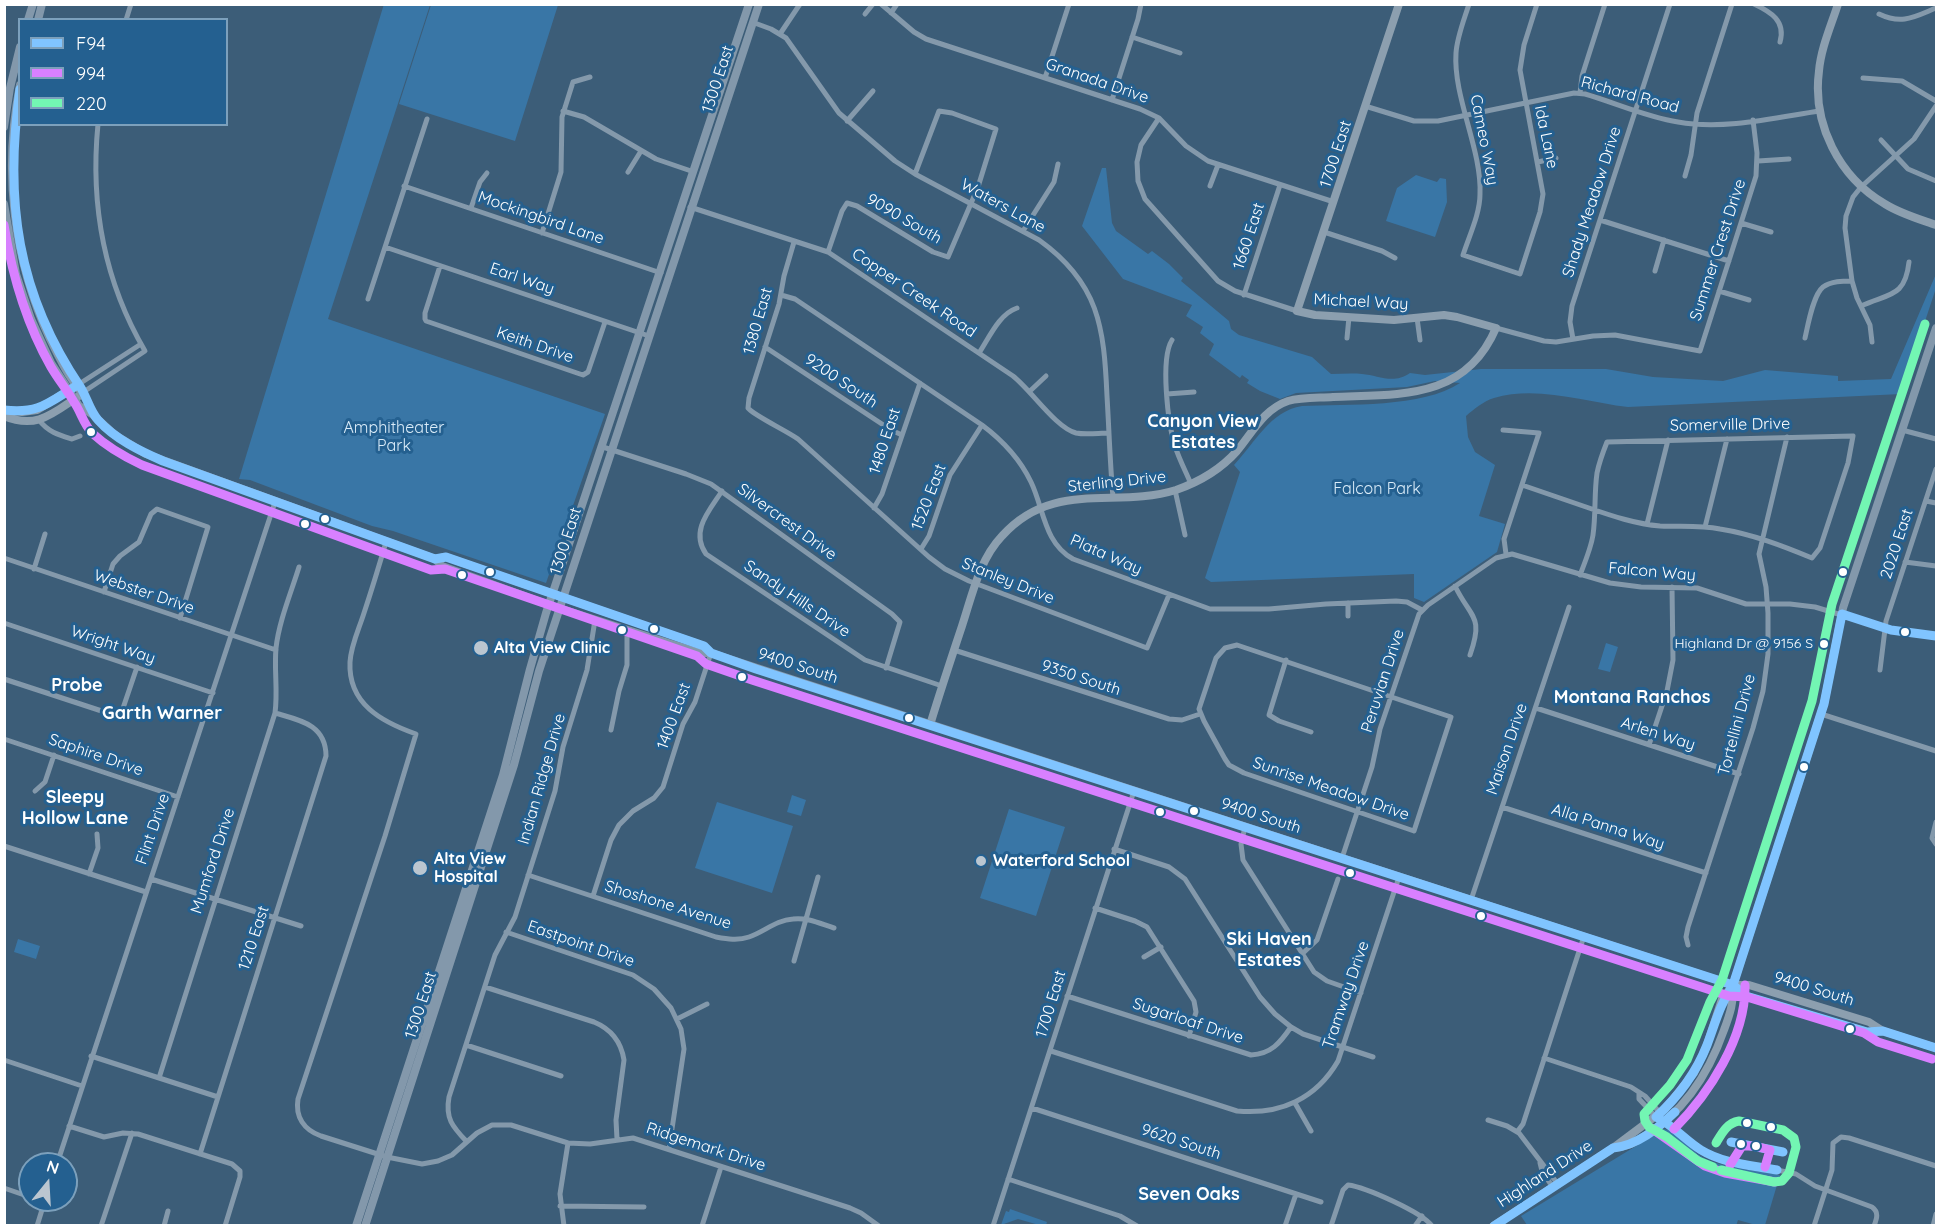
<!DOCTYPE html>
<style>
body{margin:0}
#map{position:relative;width:1941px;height:1230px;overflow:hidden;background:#3c5d78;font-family:Quicksand,sans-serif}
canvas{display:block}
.frame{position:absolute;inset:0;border:6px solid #fff;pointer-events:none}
.legend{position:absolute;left:18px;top:18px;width:210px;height:108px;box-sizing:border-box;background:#246090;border:2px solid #7ca0bc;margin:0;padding:8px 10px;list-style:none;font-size:18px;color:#fff}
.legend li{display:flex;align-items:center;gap:12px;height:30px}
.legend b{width:30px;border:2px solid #7ca0bc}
.north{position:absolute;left:18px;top:1152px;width:60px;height:60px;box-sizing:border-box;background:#246090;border:2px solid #7ca0bc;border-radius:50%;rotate:18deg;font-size:16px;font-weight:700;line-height:24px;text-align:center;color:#fff}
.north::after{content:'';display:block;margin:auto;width:21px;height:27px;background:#bbc6d0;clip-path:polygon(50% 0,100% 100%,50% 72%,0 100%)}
</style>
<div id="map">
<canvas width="1941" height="1230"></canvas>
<div class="frame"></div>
<ul class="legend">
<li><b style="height:8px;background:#80c4ff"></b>F94</li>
<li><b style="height:8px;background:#d880ff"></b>994</li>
<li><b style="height:8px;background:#73f6b3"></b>220</li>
</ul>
<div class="north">N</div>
</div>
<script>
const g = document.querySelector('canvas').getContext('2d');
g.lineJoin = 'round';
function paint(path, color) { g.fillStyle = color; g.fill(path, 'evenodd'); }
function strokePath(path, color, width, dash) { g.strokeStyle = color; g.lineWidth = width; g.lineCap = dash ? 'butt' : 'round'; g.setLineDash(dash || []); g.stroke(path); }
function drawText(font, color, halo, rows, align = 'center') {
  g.font = font + ' Quicksand,sans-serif'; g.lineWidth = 6; g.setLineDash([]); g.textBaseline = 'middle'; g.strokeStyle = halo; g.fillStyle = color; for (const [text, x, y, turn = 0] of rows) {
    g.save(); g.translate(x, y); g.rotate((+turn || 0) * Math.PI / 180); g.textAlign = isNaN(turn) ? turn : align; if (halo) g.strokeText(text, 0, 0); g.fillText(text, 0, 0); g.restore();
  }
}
const green = new Path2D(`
 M384,4L430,5L328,319L605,414L546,583L393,531L372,526L250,480L239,479Z
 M431,5H558L515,141L399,104Z
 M1102,168H1106L1112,223L1116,231L1148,254L1152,251L1169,264L1183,278L1181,281L1229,321L1231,329L1239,335L1312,357L1331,374C1341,374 1352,373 1362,374C1378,375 1393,385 1410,373L1425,375L1481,369H1606L1653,377L1723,381L1765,370L1838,376V381L1891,379L1936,274V288L1901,394L1628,407C1585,402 1537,385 1494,398C1484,401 1474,409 1466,416L1468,437L1475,452L1495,465L1479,516L1505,524L1497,552L1424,602L1414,598V574L1211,582L1205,578L1240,472L1234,465C1255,443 1270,411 1302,406C1347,404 1423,408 1460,383L1435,381L1407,387L1296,393L1280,399L1260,391L1247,383L1249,380L1242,375L1240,378L1209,355L1214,344L1200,333L1203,327L1186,316L1192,305L1123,279L1082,226Z
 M1416,175L1437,182L1440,178L1446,179L1447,202L1435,237L1386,221L1397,188Z
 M1606,643L1618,647L1610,672L1598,669Z
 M792,795L806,800L801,816L787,812Z
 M717,802L793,826L772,893L695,868Z
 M1009,809L1065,827L1036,916L980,898Z
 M18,939L40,946L36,959L14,952Z
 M1664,1129C1679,1132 1691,1152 1706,1159C1724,1168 1760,1171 1780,1175L1765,1225H1756L1738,1220L1736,1226L1527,1225L1521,1216Z
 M1010,1209L1047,1222L1046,1225H1039L1018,1219L1001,1225L1006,1211L1009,1212Z`);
const street = new Path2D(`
 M881,4L914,32L926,39L1140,109L1159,118L1186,146L1208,161L1334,202
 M1469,4C1464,20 1457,37 1456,53C1453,97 1482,150 1480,194C1480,214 1469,236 1463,255L1520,274L1540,212L1543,194L1520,70L1524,45L1537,4
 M1754,4C1771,12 1786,21 1780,42
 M891,13L897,4
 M865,14L873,4
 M1879,14C1902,25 1914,17 1936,8
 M126,20L131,4
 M752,22L771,29L786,38L839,113L895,161L915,174L1039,240C1099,283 1104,327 1107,396C1109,429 1110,463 1113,497
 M780,34L800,4
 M1132,37L1180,53
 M1045,78L1069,4
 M1863,78L1902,81L1936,101
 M1580,93L1582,76L1605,4
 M1112,100L1138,19L1141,4
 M1365,106L1414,121H1438L1574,93L1585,94C1616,103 1646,117 1678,122C1724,130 1774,118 1819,111
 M563,111L584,117L656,159L694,172
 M1159,118L1141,145L1137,162L1138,181L1145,199L1218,281L1235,291L1297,311
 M847,121L873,91
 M1881,140L1908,169L1936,181
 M1758,161L1789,159
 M1538,162L1556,158
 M628,172L641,151
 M1685,176L1691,155L1697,113L1732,4
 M404,186L661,273
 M1210,186L1218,165
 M690,207L828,252L1013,376C1031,390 1056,428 1076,433C1086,435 1099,433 1109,433
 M471,208L480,182L487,173
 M1600,220L1729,261
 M1741,223L1771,232
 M1023,231L1054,182L1058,164
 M1324,232L1382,251L1395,258
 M542,233L561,172L562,117L573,82L590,77
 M794,242L784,276L779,304L749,398L748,408C753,415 787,431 798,439L929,557L945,569L969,581L1147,648L1169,595
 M385,247L649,336
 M828,252L842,211L847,203L857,206L933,252L948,257L978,187L996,129L952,113L939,111L915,174
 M440,266L425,313V319L426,321L577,373L583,375L588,372L605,322
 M1655,271L1664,240
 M1719,291L1749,300
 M781,295L795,299L982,425C1002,440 1020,459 1031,482C1044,509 1044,543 1073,559L1210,609H1269L1326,604L1396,601L1407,602L1422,610
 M1244,295L1280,185
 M368,299L427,119
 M1861,306C1889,293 1905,298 1909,262
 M1417,318L1420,340
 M1496,328L1544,341L1556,342L1593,336L1615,335L1700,351L1756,176L1757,153L1753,120
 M1347,338L1349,317
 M1805,338C1808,325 1813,295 1823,287C1831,281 1843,281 1852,281
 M1573,339L1570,322L1572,306L1670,4
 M1172,340C1160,359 1168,424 1175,446C1179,459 1186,472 1191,484
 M1872,342L1870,325L1857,298L1852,281L1845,228L1846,216L1853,197L1861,187L1914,139L1936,106
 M765,347L891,430L902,435
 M979,353C989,338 999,314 1017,308
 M76,386L141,344
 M1030,391L1046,376
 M82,393L145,351C104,281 90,205 98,124
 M1167,394L1194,392
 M39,420C48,432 59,435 72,439L80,436
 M1503,430L1539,433L1504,539L1506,554
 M1902,430L1936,439
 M603,447L686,474L711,484L892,614L900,622L886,668
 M1522,485L1589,508C1612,516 1636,524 1660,526C1681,527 1700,525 1720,529C1752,534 1783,546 1812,558L1820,548L1848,463L1853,436L1607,442C1603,452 1599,463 1597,473C1594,494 1596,514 1593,535C1591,548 1585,562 1580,575
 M1175,490L1185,535
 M722,491C709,511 690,531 706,554L865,660L942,686
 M1926,501L1936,503
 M874,508L882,494L920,383
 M1647,524L1668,440
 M1705,527L1727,439
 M386,542C379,566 372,589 364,613C359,629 351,645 350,662C348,704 382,722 416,734L385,836L298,1099C295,1117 304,1130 321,1136L387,1157L422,1164L438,1161L452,1155L477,1133L492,1125H511L568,1143L590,1144L633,1138L850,1208L861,1213L879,1226
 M921,549L929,536L950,475L982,425
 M4,558L276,650
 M1905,562L1936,566
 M34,569L45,534
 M1455,586C1471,619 1484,615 1470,655
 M104,592L113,564L120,556L139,542L151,514L157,509L208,527L180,618
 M1348,603V616
 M4,623L213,693
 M1237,645L1451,717L1414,831L1244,773L1229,765L1225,759L1204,721L1199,709L1216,658L1225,648Z
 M954,650L1169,719L1182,720L1200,714
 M1286,660L1269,715L1279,721L1311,732
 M1880,670L1886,621L1936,469
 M4,679L120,717L137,667
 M1536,708L1739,774
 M1821,714L1936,751
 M611,730L619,691L627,665V630
 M4,739L178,797
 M1649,745L1667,691L1673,660L1672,587
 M35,791L45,782L54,755
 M1502,807L1706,873
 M1936,822L1932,838L1936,844
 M1245,827L1241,844L1243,860L1314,972L1327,981L1361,993
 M4,846L146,892
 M1114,849L1169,867L1185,879L1260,997L1275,1014L1291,1027L1303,1034L1373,1057
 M1342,858L1372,767L1380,729L1419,614L1428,605L1496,558L1512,554L1610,583L1641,587L1697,588L1746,604H1790L1815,607L1891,630L1936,636
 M89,874L98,848L97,834
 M528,875L716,937C727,939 738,941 749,937C764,932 776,920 793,919C807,917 821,924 834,928
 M151,879L301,926
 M593,896L611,840L619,825L633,811L654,798L663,787L683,724L695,702L711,653
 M1471,900L1569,607
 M1095,908L1135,921L1147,927L1194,1001L1196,1012L1189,1036
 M506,932L633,975L654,989L671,1008L681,1029L684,1049L669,1149
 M1688,945L1686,937L1688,927L1753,728L1763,691L1768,654V613L1766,587L1759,554L1787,437
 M1302,954L1317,940L1338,879
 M1144,957L1161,947
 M794,961L818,877
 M485,987L594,1022C611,1029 621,1041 624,1060L616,1120L617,1139
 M1067,996L1251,1055C1271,1054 1280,1043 1291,1027
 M677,1019L707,1004
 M466,1045L561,1076
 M1051,1051L1237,1111C1280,1115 1316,1099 1338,1061L1399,877
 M91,1056L218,1097
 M1544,1058L1631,1087L1645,1096L1661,1114
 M4,1060L82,1086
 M159,1078L275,713C278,691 274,670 276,648C279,621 291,593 299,567
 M1639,1093V1099L1656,1117L1665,1121L1704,1152L1720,1158L1796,1174L1815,1186L1872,1207C1879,1212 1877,1218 1874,1226
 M1295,1103L1311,1131
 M1032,1108L1321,1202
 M1488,1120L1507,1126L1519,1133L1557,1183
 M69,1126L104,1137L123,1133L138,1134L232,1164L240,1171V1177L225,1226
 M1517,1132L1523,1124L1584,936
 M467,1142C453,1127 445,1119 449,1097L495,955L515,917L555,791L563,747L587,670L595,620
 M200,1154L326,756C326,724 299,720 275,713
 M1540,1163L1542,1171L1552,1186
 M57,1164L275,502
 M1008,1179L1120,1216L1137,1226
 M4,1188L30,1197
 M560,1206L644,1207
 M37,1226L45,1200
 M101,1226L132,1133
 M164,1226L168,1211
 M564,1226L560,1194L568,1143
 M702,1226L721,1167
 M993,1226L1134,791
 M1285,1226L1296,1194
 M1331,1226L1343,1190L1348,1185C1365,1187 1422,1212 1432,1226
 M1415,1226L1422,1216
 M1814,1226L1832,1170L1833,1143L1841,1137L1849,1138L1936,1166
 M1933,1226L1936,1214`);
const secondary = new Path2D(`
 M1838,4C1831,26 1821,48 1819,71C1812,124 1839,177 1885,204C1901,214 1919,219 1936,225
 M4,410L22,412L37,410L73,388
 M4,416C37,430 53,413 79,396
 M930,725C940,692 951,659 962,626C972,596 979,560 1002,536C1053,479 1115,509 1176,490C1199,482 1221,469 1237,451C1252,433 1264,409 1288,401C1302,397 1318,398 1333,397C1398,394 1465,401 1496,328L1457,317L1444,315L1394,320L1315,315L1297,311L1399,4
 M1733,985H1749L1869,1022L1883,1031L1936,1048
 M1733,985L1746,996L1867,1032L1883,1031
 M1613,1148C1625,1148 1633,1143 1643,1137C1683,1113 1709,1073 1724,1030C1730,1014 1734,1002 1733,985
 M1493,1226L1613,1148L1665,1109L1694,1073L1706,1048L1722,999L1733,985`);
const primary = new Path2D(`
 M28,20L33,4
 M38,20L42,4
 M20,85C3,170 13,260 50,339C56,351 62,364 69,375C78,390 87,396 92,414
 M4,127L10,88L20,47
 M4,204L16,274L31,319L51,363L79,406L92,414L115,435L146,454L435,559L442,566L549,605L700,653H711L1733,985L1824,704L1843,608L1936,328
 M435,559L446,557L704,646L711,653
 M356,1226L503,775L530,669L546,613L749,4
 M365,1226L514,765L539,671L759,4`);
const bus1 = new Path2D(`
 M20,89C4,200 17,294 81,388C87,398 90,411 98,420C115,439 140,451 163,461L435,559L446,557L704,646L711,653L756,669L1733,985
 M4,410C39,414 48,403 76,386
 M1720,981L1733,985L1746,996L1867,1032L1883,1031L1936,1048
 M1731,1142L1783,1152
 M1777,1170C1751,1165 1724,1164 1701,1150C1685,1140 1673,1125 1656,1117C1678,1097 1696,1073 1707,1045C1715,1024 1720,1004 1733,985L1824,704L1842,614L1891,630L1936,636
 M1494,1226L1613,1148C1638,1145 1657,1129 1675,1112`);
const bus2 = new Path2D(`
 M4,225C12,275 26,323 51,367C58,379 67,390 74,402C81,412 83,423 92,433C106,446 125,457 142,465L431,570L445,569L697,656L706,664L752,680L1729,996L1747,997L1864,1033L1878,1042L1932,1059
 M1651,1128L1705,1166L1725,1173L1775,1182
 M1674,1129C1709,1094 1746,1037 1745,985
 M1730,1165L1742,1146H1755L1770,1150L1765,1167`);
const bus3 = new Path2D(`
 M1716,1143C1722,1133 1727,1123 1739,1121L1783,1130L1794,1138L1796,1147L1789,1173L1782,1181L1774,1182L1721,1170
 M1713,1167L1698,1161L1667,1137L1649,1127L1645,1121L1644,1114L1670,1085L1687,1060L1710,1002L1722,980L1812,701L1832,604L1925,324`);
const markers = [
 [91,432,5,"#fff"],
 [325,519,5,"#fff"],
 [305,524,5,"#fff"],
 [490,572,5,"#fff"],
 [1843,572,5,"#fff"],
 [462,575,5,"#fff"],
 [654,629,5,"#fff"],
 [622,630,5,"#fff"],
 [1905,632,5,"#fff"],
 [1824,644,5,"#fff"],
 [481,648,8,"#bbc6d0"],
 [742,677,5,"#fff"],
 [909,718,5,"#fff"],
 [1804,767,5,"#fff"],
 [1194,811,5,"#fff"],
 [1160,812,5,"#fff"],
 [981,861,6,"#bbc6d0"],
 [420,868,8,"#bbc6d0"],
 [1350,873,5,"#fff"],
 [1481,916,5,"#fff"],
 [1850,1029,5,"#fff"],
 [1747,1123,5,"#fff"],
 [1771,1127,5,"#fff"],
 [1741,1144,5,"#fff"],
 [1756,1146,5,"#fff"]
];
const busNames = [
 ["Highland Dr @ 9156 S",1813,644]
];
const streetNames = [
 ["1300 East",718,79,-72],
 ["Granada Drive",1097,81,19],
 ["Richard Road",1630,95,15],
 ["Ida Lane",1546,137,78],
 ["Cameo Way",1484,140,79],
 ["1700 East",1336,154,-72],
 ["Shady Meadow Drive",1592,202,-72],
 ["Waters Lane",1003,206,29],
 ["Mockingbird Lane",541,218,19],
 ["9090 South",904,219,30],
 ["1660 East",1249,236,-72],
 ["Summer Crest Drive",1718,250,-72],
 ["Earl Way",522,279,19],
 ["Copper Creek Road",914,293,34],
 ["Michael Way",1361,302,3],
 ["1380 East",758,321,-74],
 ["Keith Drive",535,345,19],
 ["9200 South",841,381,34],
 ["Somerville Drive",1730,425,-1],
 ["1480 East",885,441,-72],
 ["Sterling Drive",1117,482,-6],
 ["1520 East",929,497,-69],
 ["Silvercrest Drive",787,522,36],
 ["1300 East",566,541,-72],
 ["2020 East",1897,544,-72],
 ["Plata Way",1106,555,24],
 ["Falcon Way",1652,572,5],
 ["Stanley Drive",1008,581,22],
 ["Webster Drive",144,592,19],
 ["Sandy Hills Drive",797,599,34],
 ["Wright Way",113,645,19],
 ["9400 South",798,666,18],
 ["9350 South",1081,678,18],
 ["Peruvian Drive",1383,681,-72],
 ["1400 East",674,716,-70],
 ["Tortellini Drive",1737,725,-75],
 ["Arlen Way",1658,734,18],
 ["Maison Drive",1507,749,-71],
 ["Saphire Drive",96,755,19],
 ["Indian Ridge Drive",542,779,-74],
 ["Sunrise Meadow Drive",1331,789,19],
 ["9400 South",1261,816,18],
 ["Alla Panna Way",1608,827,18],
 ["Flint Drive",153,829,-71],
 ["Mumford Drive",213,861,-72],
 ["Shoshone Avenue",668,905,17],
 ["1210 East",254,938,-72],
 ["Eastpoint Drive",581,944,19],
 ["9400 South",1814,989,17],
 ["Tramway Drive",1346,995,-71],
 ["1700 East",1051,1004,-73],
 ["1300 East",421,1005,-72],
 ["Sugarloaf Drive",1188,1021,18],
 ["9620 South",1181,1142,18],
 ["Ridgemark Drive",706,1147,18],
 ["Highland Drive",1545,1174,-33]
];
const parkNames = [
 ["Amphitheater",394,428],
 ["Park",394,446],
 ["Falcon Park",1377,489]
];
const poiNames = [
 ["Alta View Clinic",494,648],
 ["Alta View",434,859],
 ["Hospital",434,877],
 ["Waterford School",993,861]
];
const neighbourhoodNames = [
 ["Canyon View",1203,422],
 ["Estates",1203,443],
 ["Probe",77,686],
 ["Montana Ranchos",1632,698],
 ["Garth Warner",162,714],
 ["Sleepy",75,798],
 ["Hollow Lane",75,819],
 ["Ski Haven",1269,940],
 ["Estates",1269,961],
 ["Seven Oaks",1189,1195]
];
paint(green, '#3976a6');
strokePath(street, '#8499ab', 5);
strokePath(secondary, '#8c9faf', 8);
strokePath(primary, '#8398ab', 8);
strokePath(bus1, '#80c4ff', 9);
strokePath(bus2, '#d880ff', 9);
strokePath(bus3, '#73f6b3', 9);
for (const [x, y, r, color] of markers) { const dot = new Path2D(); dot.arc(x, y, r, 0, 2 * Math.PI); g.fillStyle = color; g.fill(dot); strokePath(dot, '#246090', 2); }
drawText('14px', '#fff', '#246090', busNames, 'right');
drawText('16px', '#fff', '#246090', streetNames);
drawText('16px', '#daecf9', '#246090', parkNames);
drawText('bold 16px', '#fff', '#246090', poiNames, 'left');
drawText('bold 18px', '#fff', '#246090', neighbourhoodNames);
</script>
